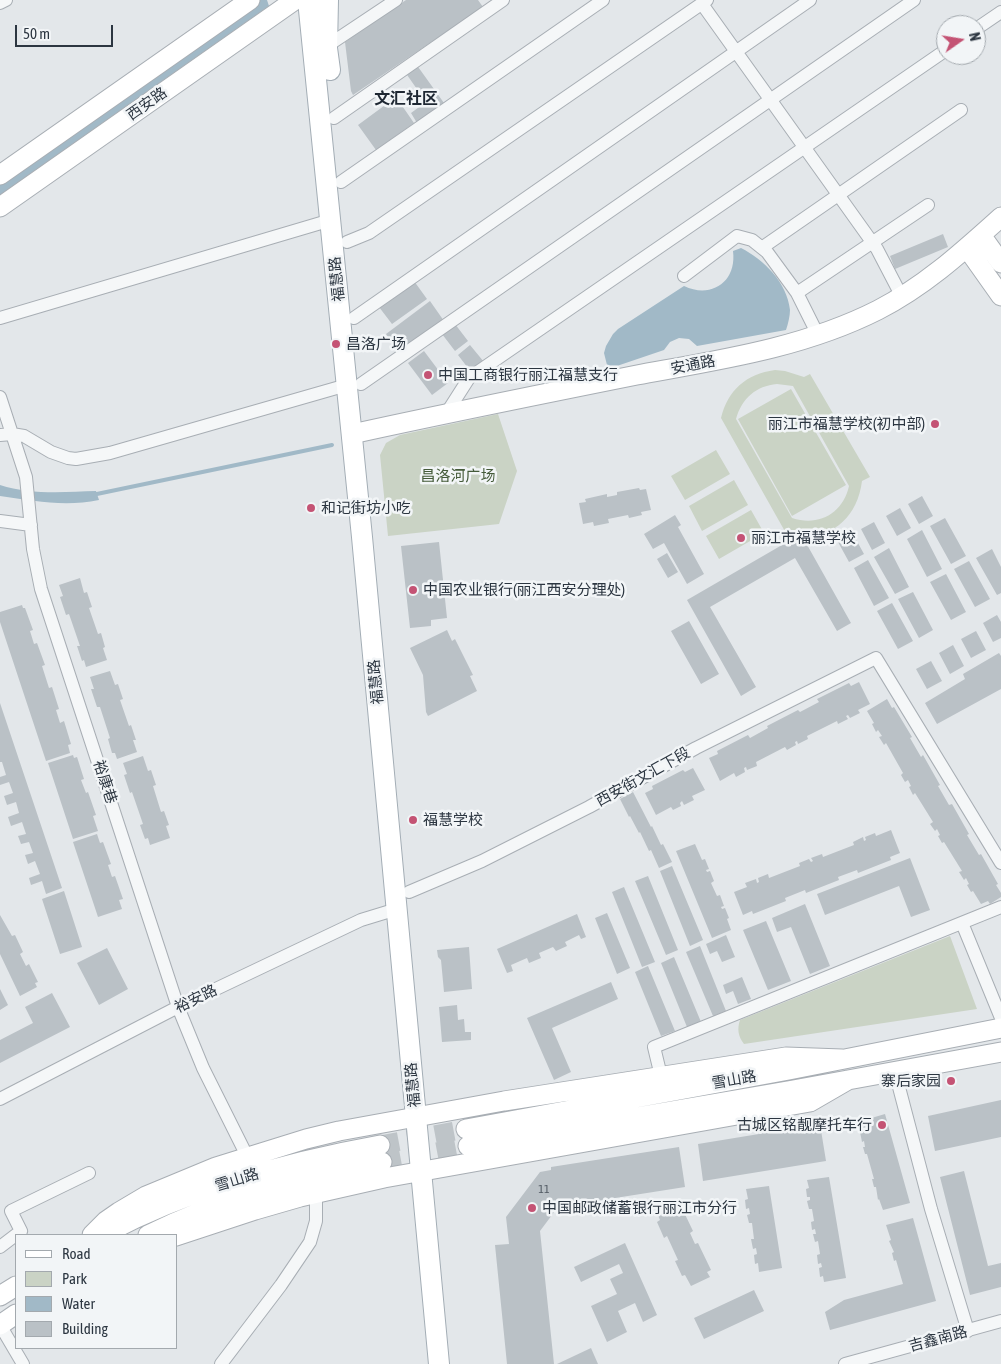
<!DOCTYPE html>
<meta charset="utf-8">
<style>
body{margin:0}
#map{position:relative;width:1001px;height:1364px;overflow:hidden;background:#e3e7ea;font-family:"Asap Condensed",sans-serif}
canvas{display:block}
.legend{position:absolute;left:15px;top:1234px;width:162px;height:115px;box-sizing:border-box;background:#f2f5f7;border:1px solid #a3a9ae;margin:0;padding:6px 9px;list-style:none;font-size:15px;color:#2c3641}
.legend li{display:flex;align-items:center;gap:10px;height:25px}
.legend b{width:25px;border:1px solid #a3a9ae}
.north{position:absolute;left:936px;top:15px;width:50px;height:50px;box-sizing:border-box;background:#f2f5f7;border:1px solid #a3a9ae;border-radius:50%;rotate:77deg;font-size:14px;font-weight:700;line-height:20px;text-align:center;color:#2c3641}
.north::after{content:'';display:block;margin:auto;width:18px;height:22px;background:#c45374;clip-path:polygon(50% 0,100% 100%,50% 72%,0 100%)}
.scale{position:absolute;left:15px;top:25px;width:98px;height:22px;box-sizing:border-box;border:2px solid #2c3641;border-top:0;padding-left:6px;font-size:15px;line-height:18px;white-space:nowrap;color:#2c3641;-webkit-text-stroke:4px #f2f5f7;paint-order:stroke}
</style>
<div id="map">
<canvas width="1001" height="1364"></canvas>
<ul class="legend">
<li><b style="height:6px;background:#fff"></b>Road</li>
<li><b style="height:14px;background:#cad3c5"></b>Park</li>
<li><b style="height:14px;background:#a1b9c7"></b>Water</li>
<li><b style="height:14px;background:#bac1c6"></b>Building</li>
</ul>
<div class="north">N</div>
<div class="scale">50 m</div>
</div>
<script>
const g = document.querySelector('canvas').getContext('2d');
g.lineJoin = 'round';
function paint(path, color) { g.fillStyle = color; g.fill(path, 'evenodd'); }
function strokePath(path, color, width, dash) { g.strokeStyle = color; g.lineWidth = width; g.lineCap = dash ? 'butt' : 'round'; g.setLineDash(dash || []); g.stroke(path); }
function drawText(font, color, halo, rows, align = 'center') {
  g.font = font + ' "Asap Condensed","Noto Sans SC",sans-serif'; g.lineWidth = 5; g.setLineDash([]); g.textBaseline = 'middle'; g.strokeStyle = halo; g.fillStyle = color; for (const [text, x, y, turn = 0] of rows) {
    g.save(); g.translate(x, y); g.rotate((+turn || 0) * Math.PI / 180); g.textAlign = isNaN(turn) ? turn : align; if (halo) g.strokeText(text, 0, 0); g.fillText(text, 0, 0); g.restore();
  }
}
const green = new Path2D(`
 M775,370L785,371L804,377L810,374L870,477L862,481C857,521 827,543 787,535L721,418C728,390 746,374 775,370ZM777,384L793,386L849,486C843,513 819,527 792,518L736,419C742,398 756,386 777,384Z
 M791,389L846,485L792,516L738,419Z
 M498,414L517,471L499,524L388,536L380,455L386,443L400,435Z
 M716,450L730,474L685,500L671,476Z
 M734,480L748,505L702,531L689,506Z
 M751,510L764,533L719,559L706,536Z
 M950,936L977,1009L744,1044C738,1036 737,1029 740,1020Z`);
const water = new Path2D(`
 M258,0H267L269,6L0,195V182Z
 M741,248C764,260 787,282 790,310C790,316 788,324 786,330L697,346L689,339L679,338L670,342L664,350L608,369L604,353L606,346L613,334L618,329L684,286C711,299 737,282 733,251Z
 M0,485C30,495 65,492 96,491L99,500C65,507 34,501 0,496Z`);
const stream = new Path2D(`
 M92,495L332,445`);
const building = new Path2D(`
 M406,0H478L483,7L353,95L351,91L345,42Z
 M416,64L444,103L417,123L411,113L426,102L405,72Z
 M396,97L414,123L376,150L358,125Z
 M943,234L948,247L895,269L890,256Z
 M414,281L427,299L392,324L379,307Z
 M430,301L444,321L400,354L386,334Z
 M455,324L468,341L455,351L442,334Z
 M470,345L484,362L471,372L458,355Z
 M424,351L448,383L432,395L408,363Z
 M639,488L640,490L646,489L651,510L641,512L642,515L629,518L628,515L608,519L609,523L594,526L593,522L583,524L579,503L586,502L585,499L607,494V497L617,495V492Z
 M922,496L933,516L919,524L908,504Z
 M900,508L911,528L897,536L886,516Z
 M675,515L681,525L678,527L704,574L687,584L664,543L653,549L644,534Z
 M945,518L966,556L951,564L930,526Z
 M874,522L885,543L872,550L861,529Z
 M922,530L942,569L927,577L907,539Z
 M801,534L851,623L837,631L795,558L710,607L756,687L741,696L687,600Z
 M853,534L864,554L849,562L838,542Z
 M439,542L447,618L431,620V626L410,628L401,546Z
 M889,548L909,587L895,594L874,557Z
 M992,549L1001,567V593L997,595L976,558Z
 M667,553L678,572L668,578L657,559Z
 M868,560L889,598L874,606L854,568Z
 M969,561L990,599L975,607L954,569Z
 M946,574L966,612L951,620L930,582Z
 M80,578L84,593L87,592L92,607L89,608L98,634L101,633L105,647L103,648L107,660L86,667L84,660L82,661L77,646H80L69,614L66,615L60,597L63,596L59,585Z
 M913,592L933,630L919,638L898,599Z
 M892,603L913,641L898,649L877,611Z
 M22,605L23,608H25L33,630L30,631L34,644L37,643L45,665L42,666L49,688L52,687L59,709L56,710L60,723L64,721L71,744L68,745L70,753L46,761L0,622V612Z
 M997,615L1001,622V638L993,642L983,623Z
 M689,621L719,674L701,684L671,631Z
 M447,630L452,641L455,639L473,675L470,676L477,691L428,716L426,712L423,675L410,648Z
 M976,631L986,650L971,658L961,639Z
 M953,645L964,666L950,674L939,653Z
 M999,653L1001,656V689L937,724L925,703L965,679L963,674Z
 M931,661L942,681L927,689L916,669Z
 M110,671L115,685L118,684L123,699L120,700L129,726L131,725L136,740H133L137,752L117,759L115,753H112L108,739L110,738L100,707H97L91,689H94L90,677Z
 M859,682L870,704L858,710L860,713L850,718L848,715L846,716L848,719L838,724L837,721L807,736L808,739L798,744L797,741L795,742L796,745L787,750L785,747L756,762L757,766L747,770L746,767L744,768L745,772L736,777L734,773L720,781L709,758L718,754L717,751L748,735L750,738L768,728L767,726L798,710L800,712L819,702L817,699L849,683L851,686Z
 M887,699L892,708L894,707L912,737L910,738L921,757L923,755L940,785L938,786L949,805L952,804L969,834L967,835L979,855L981,854L998,884L996,885L1001,893V897L990,904L988,901L981,904L973,891L971,892L967,885L969,884L966,878L964,880L959,872L962,871L944,842L942,843L938,836L940,835L937,829L935,831L930,824L933,822L915,793L913,795L909,787L911,786L908,780L905,782L901,775L903,773L886,743L884,745L879,737L882,736L878,730L876,732L872,724L874,723L867,711Z
 M0,703L62,888L46,894L42,881L31,885L29,878L40,874L35,861L28,864L25,855L33,853L29,842L21,844L18,836L26,834L22,822L11,826L8,817L19,813L16,802L7,805L4,796L13,793L9,782L0,785V777L6,775L2,762H0Z
 M73,755L74,758L77,757L84,779L81,780L86,793L88,792L96,815L93,816L98,831L73,839L48,763Z
 M143,756L148,771L151,770L156,785L153,786L161,812L164,811L169,825L166,826L170,838L150,845L148,838L145,839L140,825L143,824L132,792L130,793L124,775L127,774L123,763Z
 M693,768L705,790L692,796L694,800L684,805L682,801L680,803L681,806L673,810L671,807L656,815L645,793L653,789L652,786L683,770L685,772Z
 M633,792L651,827L652,826L661,845L663,844L672,862L659,868L651,850L649,851L640,832L639,833L630,816L629,817L620,799Z
 M891,830L900,853L890,857L891,860L858,873L857,870L838,877L839,880L806,893L805,890L785,898L786,901L753,914L752,911L743,915L734,892L747,887L745,883L756,879L757,883L759,882L758,878L768,874L769,878L800,866L799,863L809,859L811,862L813,861L811,858L822,854L823,857L854,845L853,842L863,837L864,841L866,840L865,837L875,833L876,836Z
 M97,834L100,843L103,842L111,864L108,865L112,877L115,876L123,899L119,900L122,909L98,917L73,842Z
 M695,844L702,860L705,859L709,869L706,870L707,872L710,871L714,881L711,883L717,896L720,895L724,906L721,907L722,909L725,908L729,918L727,919L731,930L712,938L676,851Z
 M910,858L930,910L911,917L899,886L825,915L817,894Z
 M672,866L703,940L690,946L660,871Z
 M648,876L678,950L666,955L635,881Z
 M624,887L655,962L642,967L612,892Z
 M64,891L82,947L60,954L42,899Z
 M805,904L830,966L810,974L791,927L777,932L772,918Z
 M607,913L630,968L617,974L595,918Z
 M577,914L586,937L581,939L579,935L565,942L567,946L556,951L553,947L539,953L541,958L529,963L527,958L511,965L513,971L507,973L497,949Z
 M0,915L12,936L15,935L23,952L20,954L26,966L29,964L38,982L35,983L37,987L20,996L0,954Z
 M766,921L791,981L768,990L743,930Z
 M726,935L735,957L722,962L717,951L710,954L706,944Z
 M700,946L726,1011L713,1016L686,952Z
 M469,947L472,989L444,992L441,960L438,957L437,950Z
 M107,948L128,989L99,1005L77,963Z
 M674,957L701,1022L687,1027L661,963Z
 M648,966L675,1031L661,1036L635,972Z
 M742,977L751,999L738,1004L733,991L726,994L723,985Z
 M611,982L618,999L552,1028L571,1072L554,1080L527,1018Z
 M0,989L8,1005L0,1010Z
 M52,993L70,1027L0,1063V1040L33,1023L25,1007Z
 M457,1005L458,1020L464,1019L465,1032H471V1040L442,1042L439,1007Z
 M1001,1100V1137L935,1151L928,1116Z
 M885,1114L910,1203L883,1210L879,1199L878,1200L876,1187H874L872,1179H874L867,1154H865L863,1147H865L864,1141L862,1142L858,1122Z
 M820,1124L826,1161L703,1181L698,1144Z
 M679,1147L685,1187L558,1207L540,1231L554,1364H507L495,1245L509,1244L506,1217L540,1172L551,1170V1167Z
 M964,1171L988,1266L1001,1263V1287L970,1295L940,1177Z
 M829,1177L846,1278L824,1282L823,1276L820,1277L819,1268L822,1267L821,1263L818,1264L817,1255L820,1254L818,1241L815,1242L813,1234H816L815,1229L812,1230L811,1222L814,1221L812,1209H809L807,1201L810,1200V1197H807L806,1189L809,1188L807,1180Z
 M769,1186L782,1268L759,1272L758,1263L755,1264L754,1255L757,1254L756,1248L753,1249L751,1239H754L752,1223H749L747,1215L750,1214L749,1208L746,1209L745,1200L748,1199L746,1189Z
 M674,1199L677,1205L680,1204L693,1231L690,1233L695,1244L698,1243L711,1270L707,1272L710,1277L691,1286L685,1275L682,1276L675,1261L678,1260L667,1236L664,1238L657,1222L660,1220L655,1208Z
 M913,1218L936,1301L830,1330L825,1312L844,1300L903,1284L896,1260L894,1261L892,1253L894,1252L889,1241L891,1240L886,1225Z
 M625,1243L657,1315L643,1322L635,1303L618,1311L627,1332L607,1342L591,1306L617,1294L610,1279L623,1273L619,1264L581,1282L574,1267Z
 M754,1290L764,1311L704,1339L694,1318Z
 M591,1348L598,1364H557Z`);
const secondaryTunnel = new Path2D(`
 M380,1145L466,1129
 M382,1162L468,1146`);
const street = new Path2D(`
 M0,3L6,0
 M702,4L877,249L902,297
 M976,29L1001,12
 M327,46L396,0
 M334,118L503,0
 M341,182L603,0
 M347,242L369,233L707,0
 M763,247L961,110
 M684,276L737,236L752,240L767,252L797,293L818,335
 M797,293L928,205
 M0,318L331,220
 M354,318L810,0
 M361,384L914,0
 M0,397L26,477L33,549L41,589L178,1007L203,1068L247,1156
 M446,414L469,378L946,50
 M0,435L12,434L24,436L51,452L68,458L76,459L110,453L347,385
 M0,521L31,525
 M409,892L482,861L589,807L696,748L876,658L1001,863
 M962,923L1001,1018
 M895,1072L931,1209L968,1331
 M661,1076L654,1047L1001,907
 M0,1099L178,1007L361,920L397,909
 M0,1247L21,1231L11,1211L89,1173
 M0,1325L23,1364
 M221,1364L281,1285L310,1242L316,1221V1193
 M845,1364L1001,1321`);
const secondary = new Path2D(`
 M0,175L250,0
 M0,207L295,0
 M981,235L1001,263
 M967,248L1001,296
 M352,434C447,413 542,394 637,375C719,360 803,348 878,310C925,286 962,252 1001,217
 M466,1129L789,1070L1001,1028
 M468,1146L793,1090L1001,1052
 M106,1233C192,1188 285,1162 380,1145
 M92,1235L106,1221L119,1212L146,1196L216,1167L306,1139L339,1131L504,1101L786,1057L842,1059
 M148,1235C222,1198 302,1177 382,1162
 M176,1236L255,1210L300,1197L384,1178L810,1102L848,1080
 M0,1296L16,1286
 M0,1325L16,1314`);
const primary = new Path2D(`
 M308,0L362,537L439,1364
 M328,0L327,48L330,70`);
const markers = [
 [336,344,5,"#c45374"],
 [428,375,5,"#c45374"],
 [935,424,5,"#c45374"],
 [311,508,5,"#c45374"],
 [741,538,5,"#c45374"],
 [413,590,5,"#c45374"],
 [413,820,5,"#c45374"],
 [951,1081,5,"#c45374"],
 [882,1125,5,"#c45374"],
 [532,1208,5,"#c45374"]
];
const numberNames = [
 ["11",544,1189]
];
const streetNames = [
 ["西安路",147,104,-35],
 ["福慧路",337,279,-96],
 ["安通路",693,365,-11],
 ["福慧路",376,682,-95],
 ["西安街文汇下段",643,777,-29],
 ["裕康巷",105,782,72],
 ["裕安路",196,999,-26],
 ["雪山路",734,1080,-10],
 ["福慧路",413,1085,-95],
 ["雪山路",237,1180,-17],
 ["吉鑫南路",938,1339,-15]
];
const poiNames = [
 ["昌洛广场",346,344],
 ["中国工商银行丽江福慧支行",438,375],
 ["丽江市福慧学校(初中部)",925,424,"right"],
 ["和记街坊小吃",321,508],
 ["丽江市福慧学校",751,538],
 ["中国农业银行(丽江西安分理处)",423,590],
 ["福慧学校",423,820],
 ["寨后家园",941,1081,"right"],
 ["古城区铭靓摩托车行",872,1125,"right"],
 ["中国邮政储蓄银行丽江市分行",542,1208]
];
const parkNames = [
 ["昌洛河广场",458,476]
];
const neighbourhoodNames = [
 ["文汇社区",406,99]
];
paint(green, '#cad3c5');
paint(water, '#a1b9c7');
strokePath(stream, '#a1b9c7', 4);
paint(building, '#bac1c6');
strokePath(secondaryTunnel, '#bec4c8', 19, [19, 9]);
strokePath(street, '#a8aeb4', 14);
strokePath(secondary, '#a8aeb4', 21);
strokePath(primary, '#a3adb5', 22);
strokePath(street, '#f5f7f8', 12);
strokePath(secondary, '#fff', 19);
strokePath(primary, '#fff', 20);
for (const [x, y, r, color] of markers) { const dot = new Path2D(); dot.arc(x, y, r, 0, 2 * Math.PI); g.fillStyle = color; g.fill(dot); strokePath(dot, '#f2f5f7', 2); }
drawText('12px', '#505962', null, numberNames);
drawText('15px', '#2c3641', '#f2f5f7', streetNames);
drawText('15px', '#2c3641', '#f2f5f7', poiNames, 'left');
drawText('15px', '#455b3a', '#f2f5f7', parkNames);
drawText('bold 16px', '#1e2732', '#f2f5f7', neighbourhoodNames);
</script>
